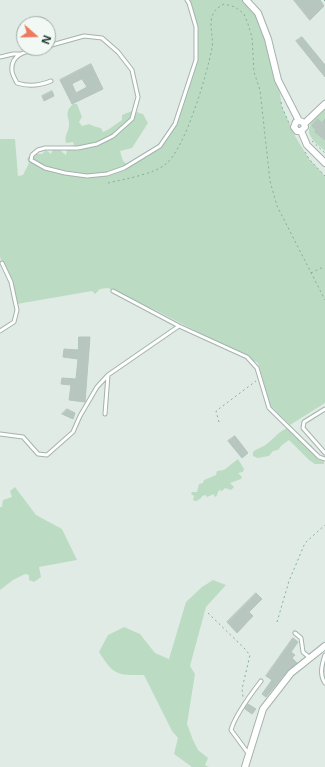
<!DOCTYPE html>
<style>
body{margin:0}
#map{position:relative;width:325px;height:767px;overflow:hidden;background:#e1ebe6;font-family:"Noto Sans",sans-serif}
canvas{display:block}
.north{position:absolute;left:16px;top:16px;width:40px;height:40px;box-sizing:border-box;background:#f2f8f4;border:1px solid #9faca7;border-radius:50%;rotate:110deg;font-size:11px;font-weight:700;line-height:16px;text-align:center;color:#223b33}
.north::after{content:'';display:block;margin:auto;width:14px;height:18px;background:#ed7a5e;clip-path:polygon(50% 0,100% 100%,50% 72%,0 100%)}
</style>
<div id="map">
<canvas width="325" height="767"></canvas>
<div class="north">N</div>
</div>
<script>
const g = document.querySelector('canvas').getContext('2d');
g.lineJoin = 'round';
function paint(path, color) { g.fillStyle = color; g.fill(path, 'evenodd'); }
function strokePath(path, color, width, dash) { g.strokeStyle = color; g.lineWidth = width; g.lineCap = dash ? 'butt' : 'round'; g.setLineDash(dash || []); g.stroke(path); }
const green = new Path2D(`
 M187,0H246L258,13L278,80L282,107L295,136L309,159L325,176V403L290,425L270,405L258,363L157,311L108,288L100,289L95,294L92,291L17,304L0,257V139H15L18,176L23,175L29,163L27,159L31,154H42L46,150L51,154L54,147L58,146L62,152L66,155L67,147L74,145L73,142L66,143C64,134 68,134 69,126C70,117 63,113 73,104H77L82,117L79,122L82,126L89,124L96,127L101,128L103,132L109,129L122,120V115L132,111V115L136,112L143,114L148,123L132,148L120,151L123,161L128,165L160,146L175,124L196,60V27Z
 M325,106V151C321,147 313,142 311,137C304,126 318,113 325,106Z
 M290,427L295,433L294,435L295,437L302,439L312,446L317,455L324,461V464H315L309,460L289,440L282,445L278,450L273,451L269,456L258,458L253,456V452C256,449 260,448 264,446C273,440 279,430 290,427Z
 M238,459L244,469L243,472L238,473L242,477L241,479L230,483L234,487L231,490L225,488L222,491L219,490L216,497L214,496V494L207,497L205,495C201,496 200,501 195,501L193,500L194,496L191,494L192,492H197L199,484L203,483L204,480L216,475L217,471L224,470Z
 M15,487L36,515L62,529L77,560L39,567L41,577L34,582L29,580V575L25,574L13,580L0,590V507H2L3,500L12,497L10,491Z
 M213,580L226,585L206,607L190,666L195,674L187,724L193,740L198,750L208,758L205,765L209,767H192L174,754L178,738L172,731L144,675C117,675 114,676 99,652L108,635L124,627L140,634L155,653L169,659L186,602L202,587Z`);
const building = new Path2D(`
 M294,0H320L324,6L310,20Z
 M302,37L325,65V77L296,41Z
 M91,64L103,89L72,104L60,80ZM82,79L87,87L76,93L72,84Z
 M52,91L54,96L44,101L42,96Z
 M318,119L322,123L325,119V140L315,132L316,130L312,126Z
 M79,337H90L85,402L69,400L71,385L61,384L62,378L76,379L78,359L63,357L64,349L78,350Z
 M67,409L75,413L73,419L62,414Z
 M235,436L248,453L242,458L228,441Z
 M256,593L262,599L249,612L253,616L237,633L227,622Z
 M293,638L298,642L291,652L295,655L292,658L297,663L288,670L266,697L262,694L272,680L266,676Z
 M248,704L256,709L252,714L245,709Z`);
const path = new Path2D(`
 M324,0L325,1
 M281,102L282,107L289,123
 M312,141L325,153
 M305,152L309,159L325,176
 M108,183C125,179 154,174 166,164C186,147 207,74 212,48C214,38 209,27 212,17C214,10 217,8 224,4L235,7L244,14L248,24L252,37L254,72L260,90L270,181L277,206L325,300
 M311,273L321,268H325
 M219,422L216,411L256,381
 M208,613L244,648L250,655L242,689L243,697
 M277,622L289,581L305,543L325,525`);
const service = new Path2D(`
 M48,46L84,36L102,38L118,52L132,70L138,97L132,119L113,136L97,144L78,148H45L38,150L32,155L31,160L45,168L65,173L87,176L107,174L124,168L160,146L175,124L196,60V27L189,3L187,0
 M43,48C30,51 10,52 12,71C12,74 15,79 17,83C29,87 39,86 51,81
 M0,57L13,54H20
 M113,291L179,326L247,357L257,368L269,408L319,457L325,459
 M0,331L14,322L17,310L11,282L2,263
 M325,409L304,422L303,428L325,453
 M105,414L108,375
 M0,434L23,437L38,454L47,455L73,432L80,416L97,387L108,375L179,326
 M295,633L301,638L303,652L310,658
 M325,655C322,664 319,675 325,683
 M248,753L231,730C235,715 251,694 261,681`);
const minor = new Path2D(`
 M246,0L258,13L268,39L278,80L299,121C302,121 305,123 305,127L301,131
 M299,121L296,122L294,127L297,131H301
 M304,124L325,104
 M301,131L307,145L325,163
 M245,767L263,709L291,673L325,646`);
paint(green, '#bbdcc2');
paint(building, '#b7c6bf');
strokePath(building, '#b4c5bd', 1);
strokePath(service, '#a4b3ad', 5);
strokePath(minor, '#a4b3ad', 8);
strokePath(path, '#83ae9e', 1, [2, 3]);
strokePath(service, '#fff', 3);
strokePath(minor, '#fff', 6);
</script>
